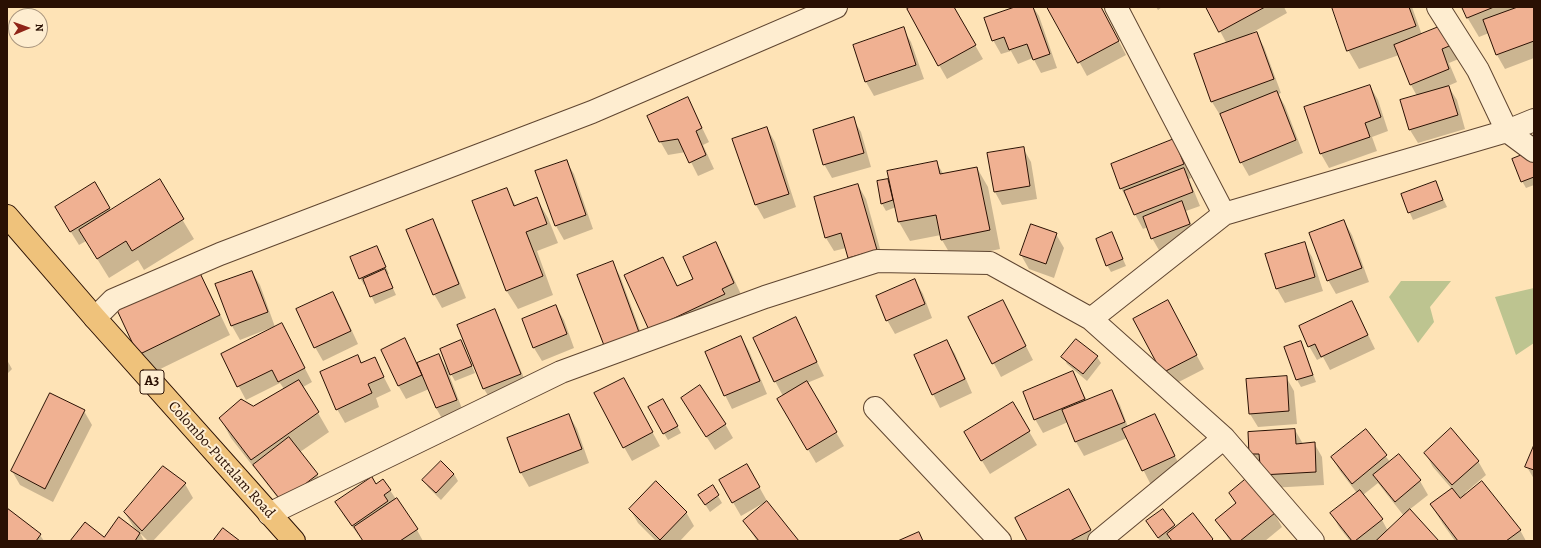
<!DOCTYPE html>
<style>
body{margin:0}
#map{position:relative;width:1541px;height:548px;overflow:hidden;background:#fee3b6;font-family:Alegreya,serif}
canvas{display:block}
.frame{position:absolute;inset:0;border:8px solid #2a1003;pointer-events:none}
.north{position:absolute;left:8px;top:8px;width:40px;height:40px;box-sizing:border-box;background:#feedd0;border:1px solid #a9957e;border-radius:50%;rotate:88deg;font-size:11px;font-weight:700;line-height:16px;text-align:center;color:#2a1003}
.north::after{content:'';display:block;margin:auto;width:14px;height:18px;background:#8f2418;clip-path:polygon(50% 0,100% 100%,50% 72%,0 100%)}
</style>
<div id="map">
<canvas width="1541" height="548"></canvas>
<div class="frame"></div>
<div class="north">N</div>
</div>
<script>
const g = document.querySelector('canvas').getContext('2d');
g.lineJoin = 'round';
function paint(path, color) { g.fillStyle = color; g.fill(path, 'evenodd'); }
function strokePath(path, color, width, dash) { g.strokeStyle = color; g.lineWidth = width; g.lineCap = dash ? 'butt' : 'round'; g.setLineDash(dash || []); g.stroke(path); }
function drawText(font, color, halo, rows, align = 'center') {
  g.font = font + ' Alegreya,serif'; g.lineWidth = 4; g.setLineDash([]); g.textBaseline = 'middle'; g.strokeStyle = halo; g.fillStyle = color; for (const [text, x, y, turn = 0] of rows) {
    g.save(); g.translate(x, y); g.rotate((+turn || 0) * Math.PI / 180); g.textAlign = isNaN(turn) ? turn : align; if (halo) g.strokeText(text, 0, 0); g.fillText(text, 0, 0); g.restore();
  }
}
const green = new Path2D(`
 M1401,281H1451L1430,307L1434,322L1418,343L1389,297Z
 M1534,288V343L1516,355L1495,297Z`);
const shadow = new Path2D(`
 M912,7H953L983,59L947,79L939,65Z
 M1018,7H1033L1039,16L1057,68L1041,73L1033,58L1018,64L1011,51L1001,54L993,40Z
 M1049,7H1101L1126,55L1087,76Z
 M1156,7H1162L1158,10Z
 M1207,7H1284L1287,13L1248,35L1249,36L1256,33L1264,47L1281,93L1278,94L1285,106L1303,153L1249,176L1241,162L1222,115H1220L1212,102L1196,55L1227,44Z
 M1333,7H1412L1422,35L1453,39L1461,58L1449,63L1457,82L1448,86L1457,100L1465,129L1418,143L1410,130L1417,96L1411,85L1399,55L1359,69L1348,50Z
 M1463,7H1534V58L1505,69L1497,55L1489,33L1479,37L1467,17Z
 M903,29L911,42L924,79L874,96L866,82L854,46Z
 M1370,86L1378,100L1388,131L1372,137L1377,151L1329,168L1321,154L1306,108Z
 M688,99L709,142L703,145L714,169L698,176L686,152L668,155L660,141Z
 M853,119L861,132L871,167L832,178L824,164Z
 M767,128L775,142L796,207L764,219L756,205L733,140Z
 M1174,140L1182,154L1191,178L1189,179L1200,206L1186,211L1197,238L1160,252L1152,238L1148,227L1143,229L1121,188Z
 M1023,148L1031,162L1037,199L1002,205L995,192Z
 M1534,155V185L1526,188L1522,181Z
 M566,161L574,174L593,229L564,240L556,226L536,171Z
 M936,162L944,175L977,168L988,187L1000,249L953,259L942,240L941,235L910,241L899,222L896,207L886,211L882,204L878,182L888,180L891,186Z
 M159,181L194,239L144,270L138,260L109,278L86,241L79,245L64,221L94,184L111,211Z
 M1435,182L1447,207L1413,220L1402,195Z
 M858,185L866,199L884,263L857,271L849,258L846,248L834,251L826,238L815,197Z
 M506,189L516,206L537,199L548,218L558,243L537,251L553,295L518,309L506,290Z
 M432,221L440,234L466,298L442,308L434,294Z
 M1344,221L1352,235L1369,282L1336,294L1328,280Z
 M1056,234L1064,248L1054,278L1029,269L1021,255Z
 M1112,234L1126,266L1111,272L1107,265Z
 M715,243L726,262L745,303L735,314L661,348L650,329L663,258L678,287L695,279Z
 M1304,243L1312,257L1323,291L1285,303L1277,289L1267,255Z
 M377,247L389,274L387,275L396,295L375,304L366,284L364,285L360,278Z
 M612,262L620,276L647,349L579,275Z
 M198,272L209,291L230,335L150,374L139,354Z
 M252,272L260,285L275,327L282,324L312,382L303,387L329,432L300,452L317,474L325,488L291,515L231,438L220,418L253,407L284,389L280,383L246,400L222,355L274,328L273,327L240,340L232,326L217,285Z
 M915,280L923,294L932,318L895,334L887,320Z
 M333,293L341,307L358,344L323,361L315,347Z
 M1352,302L1375,349L1330,370L1323,357L1317,360L1309,346Z
 M556,307L564,320L574,348L542,361L534,348L523,319Z
 M494,311L502,324L528,388L492,402L484,389L458,326Z
 M1010,315L1033,360L1001,377L970,318Z
 M1175,315L1204,369L1171,386L1163,373Z
 M796,319L824,376L807,383L844,446L816,463L778,399L783,396L775,381Z
 M741,337L749,351L767,394L732,409L725,395Z
 M405,340L417,364L439,355L447,369L464,414L444,422L436,408L429,389L406,399L398,385Z
 M461,341L475,373L455,381L451,374Z
 M947,341L955,354L972,393L940,408L933,394Z
 M1300,342L1304,349L1316,382L1301,387L1297,380L1286,347Z
 M357,356L362,364L374,358L391,391L376,398L379,407L345,423L337,409Z
 M1063,357H1097L1101,363L1087,381L1067,364Z
 M7,360L12,369L7,374Z
 M1073,372L1087,401L1112,391L1120,405L1128,427L1154,415L1182,470L1151,485L1127,438L1084,456L1076,442L1068,422L1043,433L1035,419Z
 M1286,377L1294,391L1297,424L1258,427L1250,414Z
 M631,393L660,446L632,461L624,447Z
 M682,399L725,424L733,438L715,450Z
 M663,400L681,433L668,440L649,408Z
 M1013,404L1037,445L990,474L973,446Z
 M84,411L92,425L53,502L20,485L12,471Z
 M569,415L577,429L589,463L529,487L521,473L508,439Z
 M1295,430L1303,444L1314,443L1322,457L1324,485L1270,488L1250,454Z
 M1366,430L1390,462L1420,481L1428,495L1409,510L1438,541H1350L1339,527L1331,513L1357,493L1340,471L1332,458ZM1378,483L1404,516L1388,531L1382,520L1363,495Z
 M1534,448V479L1527,467Z
 M1425,453L1478,461L1486,475L1465,493L1520,530L1526,541H1455L1443,524L1431,505L1452,489L1433,467Z
 M441,462L454,474L458,481L441,500L428,487L424,480Z
 M747,465L767,501L741,516L720,480Z
 M383,480L417,530L423,541H363L344,516L337,502L376,485Z
 M185,484L193,498L153,541H148L140,533L144,541H72L104,538L137,532L138,531L133,526L125,513Z
 M712,486L722,503L710,512L699,495Z
 M1230,493L1274,513L1282,527L1265,541H1230L1217,520L1236,504Z
 M1077,504L1096,541H1028Z
 M630,509L686,512L694,526L680,541H656L638,523Z
 M7,510L40,535L44,541H7Z
 M1163,511L1175,528L1192,514L1213,541H1172L1170,538L1167,541H1160L1152,528Z
 M744,521L798,541H757Z`);
const building = new Path2D(`
 M910,7H954L976,45L938,66L907,9Z
 M1015,7H1033L1050,54L1033,60L1027,44L1009,50L1004,37L992,41L984,18Z
 M1047,7H1101L1119,41L1078,63Z
 M1206,7H1265L1219,32Z
 M1332,7H1409L1416,26L1347,51Z
 M1462,7H1494L1467,18Z
 M1518,7H1534V41L1496,55L1483,20Z
 M1446,24L1454,44L1442,49L1449,69L1410,85L1394,45Z
 M904,27L916,65L865,82L853,45Z
 M1257,32L1274,79L1211,102L1194,54Z
 M1370,85L1381,117L1365,123L1370,137L1320,154L1304,107Z
 M1449,86L1458,115L1409,130L1400,100Z
 M1277,91L1296,140L1240,163L1220,114Z
 M688,97L702,128L696,131L706,155L689,163L678,139L659,142L647,116Z
 M854,117L864,153L823,165L813,130Z
 M767,127L789,194L755,205L732,139Z
 M1174,139L1184,164L1120,189L1111,164Z
 M1024,147L1030,186L994,192L987,153Z
 M1532,151L1534,155V177L1521,182L1512,159Z
 M567,160L586,215L555,226L535,171Z
 M937,161L940,174L977,167L990,230L941,240L936,215L898,222L887,171Z
 M1184,168L1193,192L1134,215L1124,191Z
 M160,179L184,219L132,251L126,241L97,259L79,230Z
 M888,179L893,200L881,204L877,181Z
 M1436,181L1443,200L1408,213L1401,194Z
 M95,182L110,208L70,232L55,207Z
 M858,184L877,250L848,258L841,233L825,238L814,197Z
 M507,188L514,206L537,197L547,224L526,232L543,276L506,291L472,201Z
 M1182,201L1190,224L1151,239L1143,217Z
 M433,219L459,284L433,295L406,230Z
 M1344,220L1362,268L1327,281L1309,233Z
 M1031,224L1057,233L1046,264L1020,255Z
 M1112,232L1123,259L1106,266L1096,239Z
 M716,242L734,283L722,289L725,294L649,330L624,275L663,257L677,286L693,279L683,257Z
 M1305,242L1315,277L1276,289L1265,254Z
 M377,246L386,267L359,279L350,257Z
 M613,261L640,335L605,348L577,275Z
 M385,269L393,288L370,297L363,279Z
 M199,271L220,315L138,355L117,310Z
 M252,271L268,312L231,326L215,284Z
 M915,279L925,304L886,321L876,296Z
 M333,292L351,331L314,348L296,309Z
 M1003,300L1026,346L992,364L968,317Z
 M1168,300L1197,355L1162,373L1133,319Z
 M1352,301L1368,335L1321,357L1315,344L1308,347L1299,326Z
 M556,305L567,334L533,348L522,319Z
 M495,309L521,374L483,389L457,325Z
 M796,317L817,362L774,382L753,338Z
 M282,323L305,368L278,382L272,370L237,387L221,354Z
 M741,336L760,381L724,396L705,352Z
 M405,338L422,375L398,386L381,350Z
 M1076,339L1098,356L1083,374L1061,357Z
 M461,340L472,366L450,375L440,349Z
 M947,340L965,379L932,395L914,355Z
 M1301,341L1313,375L1296,380L1284,347Z
 M439,354L457,400L436,408L417,363Z
 M358,355L361,363L375,357L384,377L368,384L372,393L336,410L320,372Z
 M1073,371L1085,399L1034,420L1023,392Z
 M1287,376L1289,411L1249,414L1246,379Z
 M624,378L653,432L623,448L594,393Z
 M299,380L319,412L251,460L219,418L241,399L253,406Z
 M807,381L837,432L807,450L777,399Z
 M700,385L726,424L706,437L681,398Z
 M1112,390L1125,422L1075,442L1062,410Z
 M50,393L85,410L45,489L11,471Z
 M663,399L678,426L663,434L648,407Z
 M1013,402L1030,431L981,461L964,432Z
 M569,414L582,449L520,473L507,438Z
 M1155,414L1175,456L1142,471L1122,429Z
 M1451,428L1479,461L1452,485L1424,453Z
 M1295,429L1296,444L1315,442L1316,472L1261,475L1259,454H1249L1248,432Z
 M1366,429L1387,455L1352,484L1331,457Z
 M289,437L318,474L282,502L253,465Z
 M1534,445V470L1525,467Z
 M1399,454L1421,480L1395,502L1373,475Z
 M441,461L454,474L436,493L422,480Z
 M747,464L760,487L732,503L719,480Z
 M163,466L186,483L142,531L124,512Z
 M372,477L376,484L383,479L391,490L384,495L388,501L352,526L335,502Z
 M1247,478L1275,513L1240,541H1232L1215,520L1236,503L1229,493Z
 M656,481L687,512L660,540L629,509Z
 M1482,481L1521,530L1506,541H1458L1430,504L1452,488L1460,498Z
 M713,485L719,495L705,505L698,495Z
 M1069,489L1091,530L1070,541H1027L1015,518Z
 M1360,490L1383,519L1355,541H1352L1330,513Z
 M397,498L418,529L400,541H363L354,527Z
 M767,501L799,541H759L743,521Z
 M7,508L41,534L36,541H7Z
 M1163,509L1175,525L1158,538L1146,521Z
 M1410,509L1439,541H1376Z
 M1193,513L1213,539L1211,541H1172L1167,534Z
 M119,517L140,533L135,541H70L85,522L104,537Z
 M223,528L240,541H213Z
 M919,532L923,541H898Z`);
const minor = new Path2D(`
 M1116,7L1224,214
 M1438,7L1478,70L1507,131L1534,151
 M95,318L113,300L220,254L592,112L836,7
 M1091,319L1224,214L1507,131L1534,120
 M875,408L1000,541
 M269,514L561,372L765,297L877,261L990,263L1091,319L1224,438L1313,541
 M1099,541L1224,438`);
const highway = new Path2D(`
 M7,216L95,318L294,541`);
const shields = [
 [152,382,24]
];
const shieldNames = [
 ["A3",152,382]
];
const streetNames = [
 ["Colombo-Puttalam Road",221,460,48]
];
paint(green, '#bdc490');
paint(shadow, '#0003');
paint(building, '#f0b192');
strokePath(building, '#2a1003', 1);
strokePath(minor, '#5f4530', 24);
strokePath(highway, '#2a1003', 24);
strokePath(minor, '#feedd0', 22);
strokePath(highway, '#efc27b', 22);
for (const [x, y, w] of shields) { const box = new Path2D(); box.roundRect(x - w / 2, y - 12, w, 24, 3); g.fillStyle = '#feedd0'; g.fill(box); strokePath(box, '#2a1003', 1); }
drawText('bold 14px', '#2a1003', null, shieldNames);
drawText('15px', '#2a1003', '#feedd0', streetNames);
</script>
